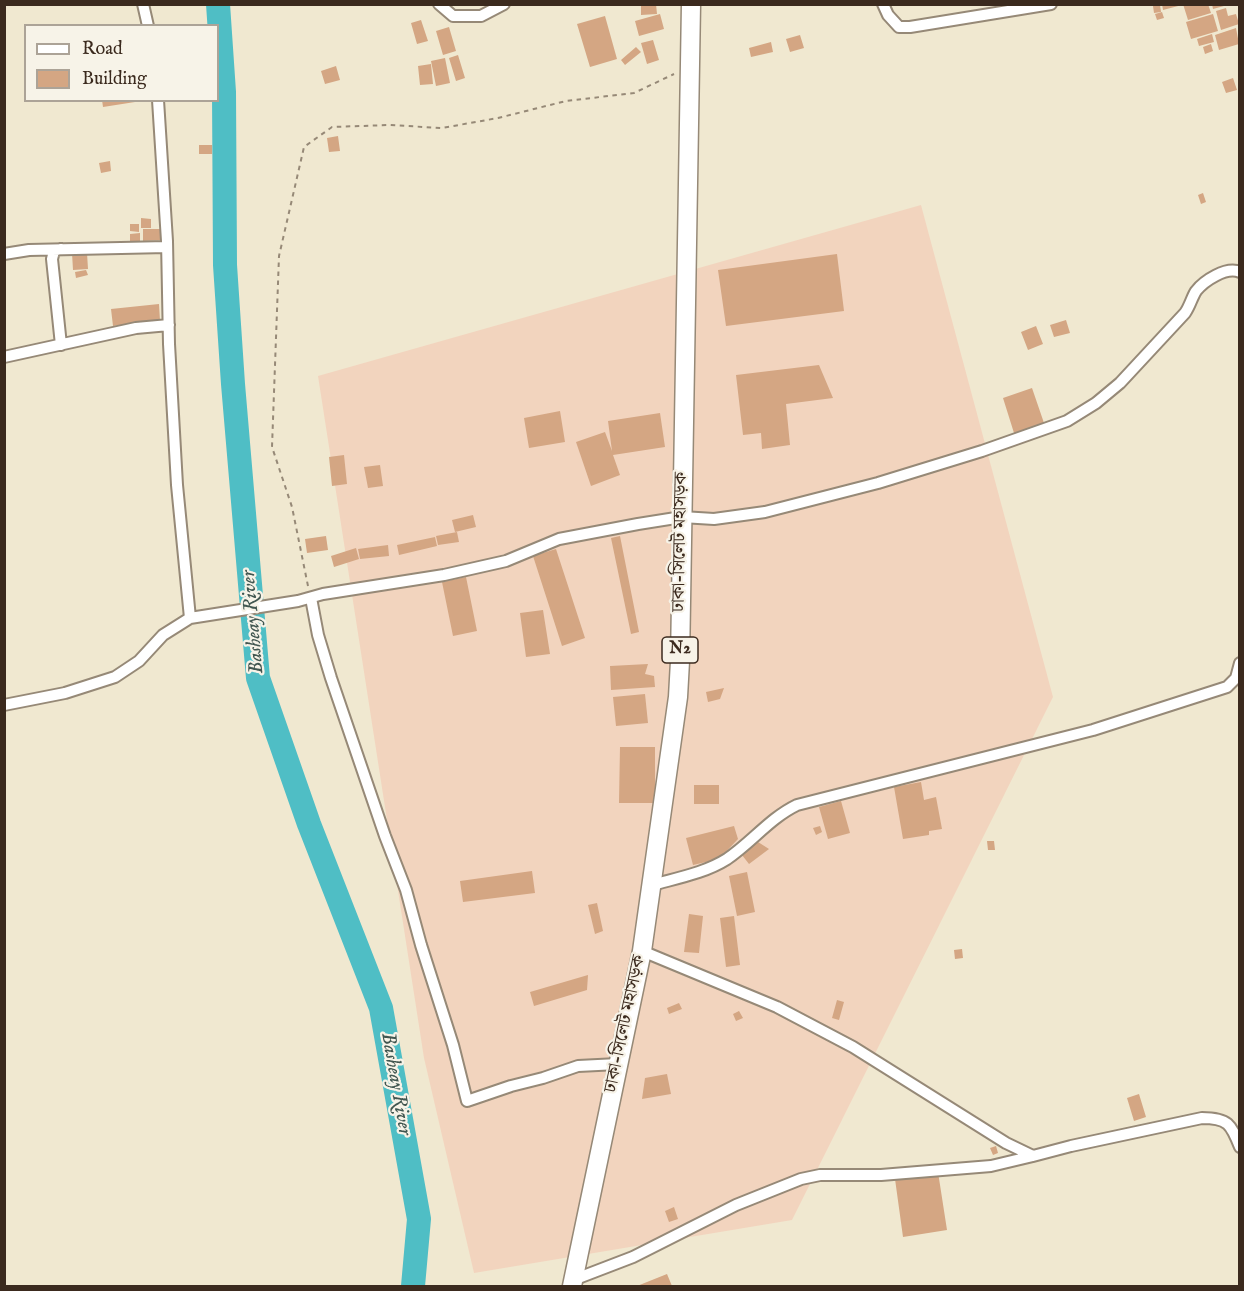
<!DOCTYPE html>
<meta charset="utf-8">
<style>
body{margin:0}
#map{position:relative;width:1244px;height:1291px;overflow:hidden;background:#f0e8d0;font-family:"IM FELL English",serif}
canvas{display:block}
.frame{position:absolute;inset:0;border:6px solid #3b2a1e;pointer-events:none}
.legend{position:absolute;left:24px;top:24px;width:195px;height:78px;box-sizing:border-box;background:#f7f3e8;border:2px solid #aca397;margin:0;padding:8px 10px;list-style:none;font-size:18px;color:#3b2a1e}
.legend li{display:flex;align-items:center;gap:12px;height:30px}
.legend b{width:30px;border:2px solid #aca397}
</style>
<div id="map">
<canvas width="1244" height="1291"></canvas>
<div class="frame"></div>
<ul class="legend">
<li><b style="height:8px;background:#fff"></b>Road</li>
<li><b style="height:16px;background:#d4a683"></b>Building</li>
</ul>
</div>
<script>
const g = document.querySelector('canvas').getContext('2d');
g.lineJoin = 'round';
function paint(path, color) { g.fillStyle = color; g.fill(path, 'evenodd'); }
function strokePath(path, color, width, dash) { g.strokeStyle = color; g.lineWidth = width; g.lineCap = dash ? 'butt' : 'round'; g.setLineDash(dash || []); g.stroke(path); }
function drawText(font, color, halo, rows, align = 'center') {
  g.font = font + ' "IM FELL English","Noto Serif Bengali",serif'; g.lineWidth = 4.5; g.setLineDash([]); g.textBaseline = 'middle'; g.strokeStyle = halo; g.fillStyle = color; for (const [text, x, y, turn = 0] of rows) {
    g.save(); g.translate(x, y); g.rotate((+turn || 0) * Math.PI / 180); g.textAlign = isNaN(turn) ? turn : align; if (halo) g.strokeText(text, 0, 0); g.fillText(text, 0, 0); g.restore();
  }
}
const built = new Path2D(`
 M921,205L1053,697L792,1220L474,1273L424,1058L318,376Z`);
const river = new Path2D(`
 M218,4L224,92L225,265L233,384L258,678L309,824L381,1008L419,1219L413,1286`);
const building = new Path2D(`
 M641,4H656L657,14L641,15Z
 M1162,4H1182V5L1163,10Z
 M1183,4H1208L1211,13L1188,20Z
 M1212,4H1224V6L1213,9Z
 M1160,5L1161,12L1154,13L1153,6Z
 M1226,8L1228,16L1236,14L1239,24L1221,30L1216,11Z
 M1162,12L1164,18L1157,20L1155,14Z
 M660,14L664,29L639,36L635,21Z
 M1213,14L1218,31L1191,39L1186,22Z
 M605,16L617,59L590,67L577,24Z
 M421,20L428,41L417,44L411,23Z
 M449,27L456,51L443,55L436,31Z
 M1236,28L1239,44L1219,50L1215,35Z
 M1212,34L1214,42L1199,46L1197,39Z
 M800,35L804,48L790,52L786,39Z
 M653,40L659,60L647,64L641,43Z
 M771,42L773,52L751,57L749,48Z
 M1211,44L1213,51L1205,54L1203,47Z
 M636,47L641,52L625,65L621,60Z
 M458,55L465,78L456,81L449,58Z
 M445,58L450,83L436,86L431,61Z
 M431,64L433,84L420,85L418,66Z
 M336,66L340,80L325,84L321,71Z
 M1233,78L1237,90L1226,93L1222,82Z
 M102,100H135V102L103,107Z
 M338,136L340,151L329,152L327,138Z
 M199,145H212V154H199Z
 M110,161L111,171L101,173L99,163Z
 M1203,193L1206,202L1201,204L1198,195Z
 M141,218L151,219V228H141Z
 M130,224H139V232L130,231Z
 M143,229H162V240L143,241Z
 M140,233V241H130V234Z
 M72,253H87L88,269L73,270Z
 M837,254L844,311L726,326L718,270Z
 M86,270L88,275L76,278L75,272Z
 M159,304L160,321L113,326L111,309Z
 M1066,320L1070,333L1054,337L1050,325Z
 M1036,326L1043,344L1028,350L1021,332Z
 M819,365L833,398L786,404L790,445L762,449L761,433L743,435L736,375Z
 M1032,388L1044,423L1014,433L1003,398Z
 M560,411L565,442L529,448L524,418Z
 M660,413L665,447L613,455L620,475L591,486L576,442L605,432L612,451L608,421Z
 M344,455L347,484L332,486L329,457Z
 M380,465L383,486L368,488L364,467Z
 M473,515L476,527L455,532L452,520Z
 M457,532L459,542L438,545L436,536Z
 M326,536L328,550L307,553L305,539Z
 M620,536L639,632L631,634L611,538Z
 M435,537L437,546L399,555L397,545Z
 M388,545L389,556L360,559L358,549Z
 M356,548L359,559L334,567L331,556Z
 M556,549L585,638L562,646L533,556Z
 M466,577L477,631L453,636L442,582Z
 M543,610L550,654L526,657L520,613Z
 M648,664L645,674L654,676L655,687L611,690L610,666Z
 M724,688L720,699L708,702L706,692Z
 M645,694L648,723L616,726L613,697Z
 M620,747H655V803H619Z
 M921,782L924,800L936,797L942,829L929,831V835L903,839L894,787Z
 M694,785H719V804H694Z
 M841,801L850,833L828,839L819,807Z
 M734,826L738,839L719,859L693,865L686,838Z
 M820,826L822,832L816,835L813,828Z
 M987,841H994L995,850H988Z
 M758,842L769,849L749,864L742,855Z
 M532,871L535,893L463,902L460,881Z
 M747,872L755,912L737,916L729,876Z
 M597,903L603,931L595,934L588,905Z
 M689,914L703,916L699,953L684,952Z
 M734,916L740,965L726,967L720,918Z
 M962,949L963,958L955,959L954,950Z
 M588,975L587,990L534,1006L530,992Z
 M837,1000L844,1002L839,1020L832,1018Z
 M679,1003L682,1009L669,1014L667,1008Z
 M739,1011L743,1018L736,1021L733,1014Z
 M667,1074L671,1094L642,1099L645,1078Z
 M1139,1094L1146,1117L1134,1121L1127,1098Z
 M996,1146L998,1153L993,1155L990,1148Z
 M938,1172L947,1230L903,1237L895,1179Z
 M674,1207L678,1219L669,1222L665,1211Z
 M667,1274L672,1286H637Z`);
const path = new Path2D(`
 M308,586L292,507L272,447L279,256L304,147L332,127L389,125L442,128L498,118L566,101L634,93L674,74`);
const minor = new Path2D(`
 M143,4L148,26
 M439,4L453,16H481L504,4
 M883,4L888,15L899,27H910L1051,4
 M158,100L167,241L169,344L177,485L190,618
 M61,249L54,251L52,259L61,345
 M4,254L29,250L167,247
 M4,357L136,328L169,325
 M311,598L318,635L331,678L385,836L406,890L421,945L453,1045L467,1101L511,1086L543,1078L578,1066L618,1064
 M4,705L65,693L115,677L139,661L163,635L190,618L298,601L323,594L444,575L506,561L559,539L638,524L682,517L714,519L765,512L878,483L982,451L1067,421L1096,403L1120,383L1185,313C1190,306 1192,297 1196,291C1204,281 1226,266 1240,272
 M652,885C677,878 705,873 727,859C752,842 770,818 797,805L1093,730L1227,687L1236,678L1240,663
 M642,951L777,1007L853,1047L1006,1143L1033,1156L1071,1146L1202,1118C1228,1118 1231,1124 1240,1147
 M573,1280L633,1257L736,1205L801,1179L820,1175H881L991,1166L1033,1156`);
const trunk = new Path2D(`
 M572,1286L642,951L678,697L680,661L691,4`);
const shields = [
 [680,650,36]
];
const shieldNames = [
 ["N2",680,650]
];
const streetNames = [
 ["ঢাকা-সিলেট মহাসড়ক",681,542,-89],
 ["ঢাকা-সিলেট মহাসড়ক",626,1024,-78]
];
const waterNames = [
 ["Basheay River",254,622,-95],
 ["Basheay River",395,1084,80]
];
paint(built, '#f2d4be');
strokePath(river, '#4fbec5', 24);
paint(building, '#d4a683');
strokePath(minor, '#968977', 14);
strokePath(trunk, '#968977', 21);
strokePath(path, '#968977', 2, [4.5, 4.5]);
strokePath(minor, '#fff', 10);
strokePath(trunk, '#fff', 18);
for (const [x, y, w] of shields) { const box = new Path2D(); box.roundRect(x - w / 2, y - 13, w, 26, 4.5); g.fillStyle = '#f7f3e8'; g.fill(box); strokePath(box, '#3b2a1e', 1.5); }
drawText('bold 16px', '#3b2a1e', null, shieldNames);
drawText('18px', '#3b2a1e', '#f7f3e8', streetNames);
drawText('italic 20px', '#415650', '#f7f3e8', waterNames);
</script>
